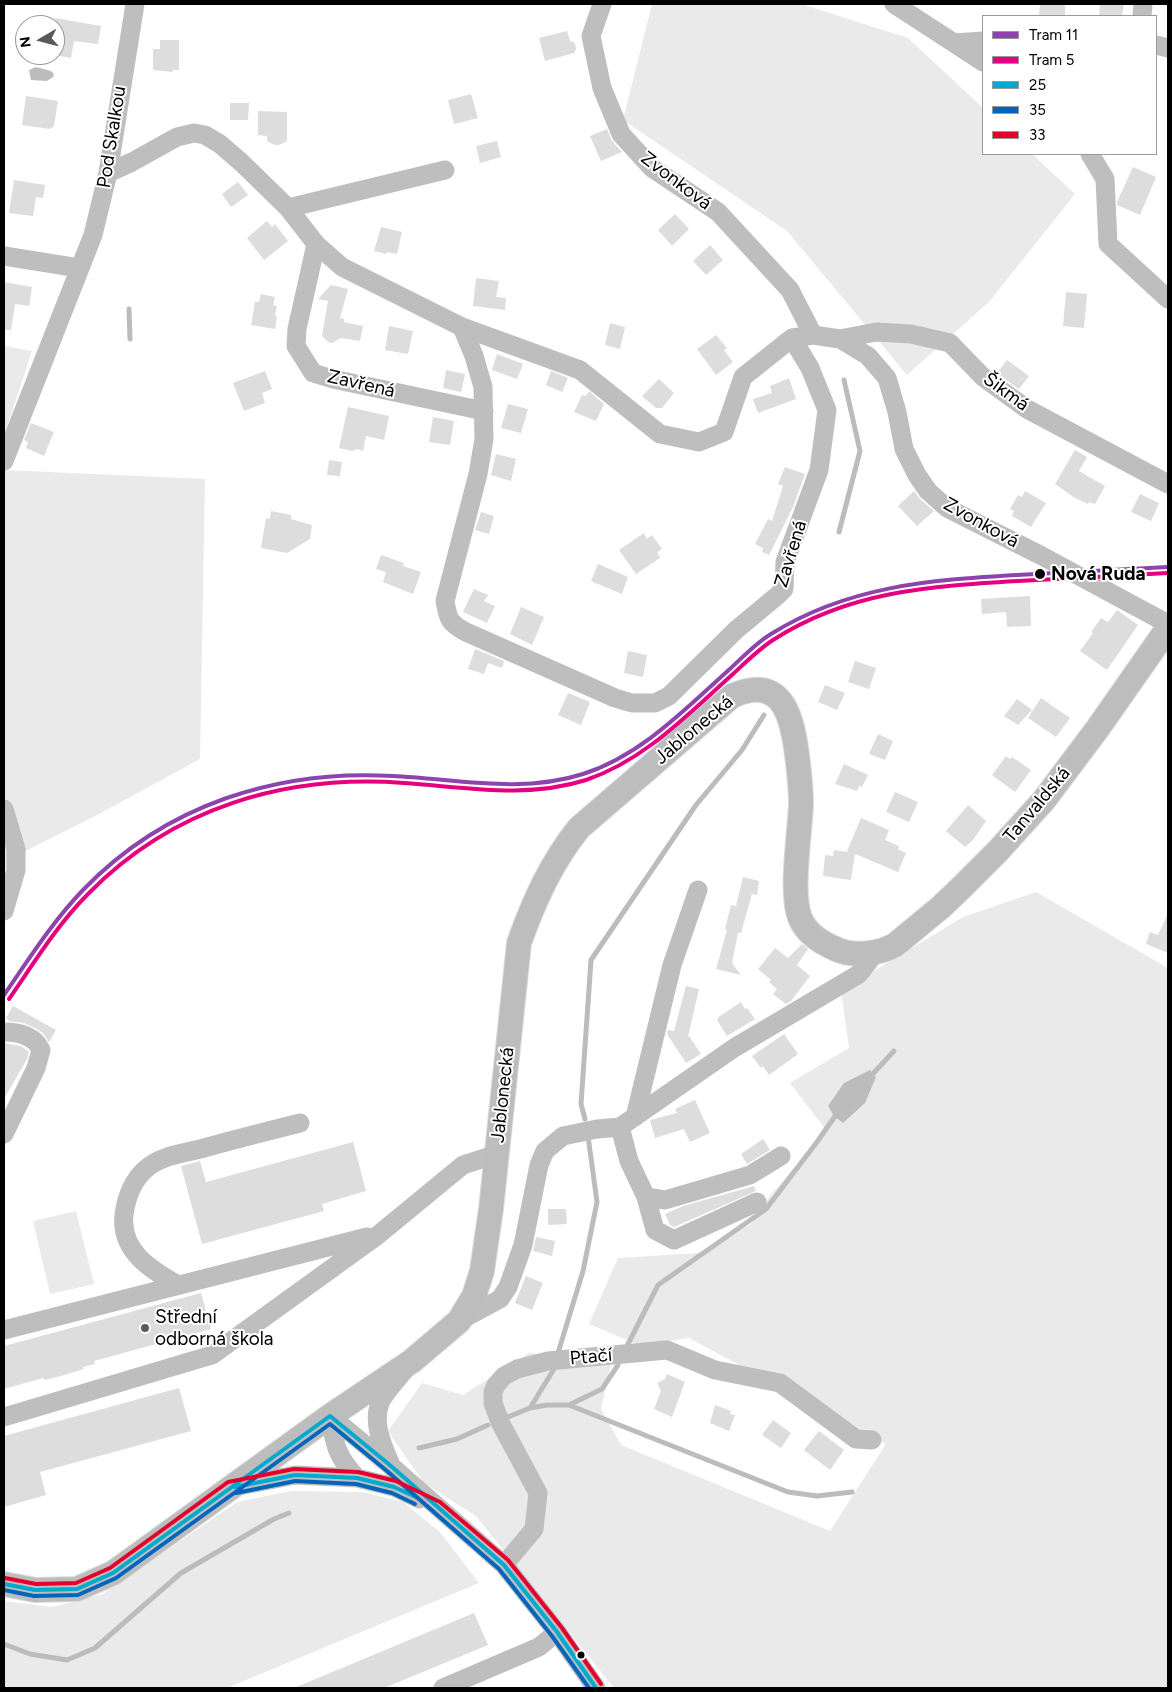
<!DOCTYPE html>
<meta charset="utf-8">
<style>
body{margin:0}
#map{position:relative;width:1172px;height:1692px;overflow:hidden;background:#fff;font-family:Figtree,sans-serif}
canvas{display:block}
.frame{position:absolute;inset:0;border:5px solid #000;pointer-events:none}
.legend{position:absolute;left:982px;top:15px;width:175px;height:140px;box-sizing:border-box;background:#fff;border:1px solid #999;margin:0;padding:6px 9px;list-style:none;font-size:15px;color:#000}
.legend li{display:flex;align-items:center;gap:10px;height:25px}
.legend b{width:25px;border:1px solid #999}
.north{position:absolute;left:15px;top:15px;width:50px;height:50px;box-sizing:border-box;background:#fff;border:1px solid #999;border-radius:50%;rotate:262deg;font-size:14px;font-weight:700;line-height:20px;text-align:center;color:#000}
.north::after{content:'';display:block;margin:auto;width:18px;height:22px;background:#595959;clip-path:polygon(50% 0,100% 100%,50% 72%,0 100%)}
</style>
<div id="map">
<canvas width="1172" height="1692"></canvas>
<div class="frame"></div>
<ul class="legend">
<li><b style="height:6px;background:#8e44ad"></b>Tram 11</li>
<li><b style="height:6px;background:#e5007d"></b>Tram 5</li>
<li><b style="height:6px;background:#00a9ce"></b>25</li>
<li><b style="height:6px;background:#0065bd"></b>35</li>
<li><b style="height:6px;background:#e4002b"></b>33</li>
</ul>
<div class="north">N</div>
</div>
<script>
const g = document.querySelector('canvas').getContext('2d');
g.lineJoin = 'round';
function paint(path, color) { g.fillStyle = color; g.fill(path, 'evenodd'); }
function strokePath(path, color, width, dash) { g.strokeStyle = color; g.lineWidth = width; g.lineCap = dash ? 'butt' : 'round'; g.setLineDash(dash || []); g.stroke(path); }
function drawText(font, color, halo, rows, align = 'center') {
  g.font = font + ' Figtree,sans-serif'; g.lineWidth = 4; g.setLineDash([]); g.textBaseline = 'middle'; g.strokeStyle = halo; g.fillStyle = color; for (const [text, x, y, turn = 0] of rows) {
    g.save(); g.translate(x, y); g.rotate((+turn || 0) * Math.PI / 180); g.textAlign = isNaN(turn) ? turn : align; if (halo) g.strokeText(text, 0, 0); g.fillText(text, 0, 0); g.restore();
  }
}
const green = new Path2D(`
 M652,4H801L908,38L983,108V154H1032L1075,194L989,302L907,375L787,231L623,120Z
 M4,346L32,351L4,436Z
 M4,470L205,479L200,759L97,815L12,858L4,872Z
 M1036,892L1168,968V1688H614L476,1516L424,1483L388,1431L422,1383L463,1395L529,1353L612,1360L601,1409L621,1445L830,1531L886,1444L689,1338L641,1346L589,1324L618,1258L698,1253L751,1224L769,1197L826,1130L790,1083L849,1048L841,991L963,917Z
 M76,1211L94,1284L50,1294L33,1221Z
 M291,1491L362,1492L403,1502L440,1532L479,1583L227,1688H4V1601L53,1607L103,1594L237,1502Z`);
const water = new Path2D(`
 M36,67L51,71L54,74L53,77L47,81L31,80L29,70Z
 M870,1070L876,1077L865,1103L843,1123L834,1116L828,1106L844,1083Z`);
const stream = new Path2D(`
 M129,309L130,339
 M839,532L860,451L844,380
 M869,1078L894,1051
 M585,1119L581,1104L591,960L696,805L742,750L764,715
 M626,1348L658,1285L766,1209L817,1142L838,1112
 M558,1353L583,1271L597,1202L588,1136
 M569,1405L788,1492L817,1496L852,1492
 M530,1408L547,1405H569L602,1389L618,1365
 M503,1419L530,1408L554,1369
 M419,1448L457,1439L488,1425
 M4,1644L30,1654L67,1660L95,1648L181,1573L274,1519L289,1513`);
const building = new Path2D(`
 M1040,4H1065V16H1039Z
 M1100,4H1124L1122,16H1099Z
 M55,18L101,26L98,44L74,41L71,58L55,55Z
 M567,31L570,41L575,43L576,49L574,53L545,61L539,38Z
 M160,40H179V70H173V72L153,70V49H160Z
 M471,94L478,118L454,124L448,100Z
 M26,96L58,101L54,126L50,129L22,125Z
 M230,103H249L248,120H230Z
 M258,111L287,112V141L279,145H275L267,141V136L258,135Z
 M607,129L612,141L622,152L601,161L590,136Z
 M497,141L501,157L480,163L476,146Z
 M1133,167L1156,177L1140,215L1117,205V202Z
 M14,180L45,185L43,198L36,197L33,216L9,213Z
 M238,182L248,195L231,207L222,194Z
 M675,214L689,229L672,246L658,230Z
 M267,221L272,227L275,224L288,241L264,260L247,238Z
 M381,227L402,232L397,254L387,252L386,254L374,251Z
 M710,245L723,260L706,275L693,261Z
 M476,278L499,281L496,297L506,298L505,310L473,306Z
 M4,282L32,287L29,306L15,304L11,330H4Z
 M331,285L348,289L340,318L344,319V322L363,326L360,341L341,338L332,343L328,342L322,336L328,301L318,299Z
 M1066,292L1087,294L1084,328L1063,326Z
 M261,294L275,297L273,305L277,306L275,316L277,317L275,329L251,325L255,302H259Z
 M610,323L625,327L620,349L605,345Z
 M389,326L413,331L408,354L385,350Z
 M716,335L727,348L724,350L733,362L716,375L697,349Z
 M497,354L523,364L517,379L492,370Z
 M1007,360L1029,376L1019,389L997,373Z
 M446,370L465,374L461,392L443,388Z
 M265,371L272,389L262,393L265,403L244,411L233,383Z
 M551,371L568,378L562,392L546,385Z
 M789,378L796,399L758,413L753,399L772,393L770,386Z
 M659,379L674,393L662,408H656L642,396Z
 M589,391L604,404L596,421L574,412L582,395L586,396Z
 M508,404L528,409L521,433L501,428Z
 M348,407L389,416L384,440L366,436L363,451L357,449L352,451L339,448Z
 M433,417L454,421L450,445L429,442Z
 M31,423L54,432L44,456L26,448L28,442L24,440Z
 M1075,450L1087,457L1079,471L1105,486L1095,504L1089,502L1088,504L1075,498L1055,484Z
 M496,454L516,459L511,481L491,475Z
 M329,460L342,462L340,476L327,475Z
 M785,467L805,474L793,507L769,555L762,552L763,548L755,544L768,519L772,521L783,486L778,484Z
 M914,491L920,499L934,511L917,526L898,506Z
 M1025,491L1046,503L1031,527L1012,516L1014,511L1010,509L1018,495L1022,497Z
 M1140,494L1159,503L1151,521L1131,512Z
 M271,511L291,515V519L312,525L310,539L287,553L261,548L266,518L270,519Z
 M481,512L494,516L489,534L475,530Z
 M644,533L647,539L652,535L662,549L657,552L660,558L636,574L619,550Z
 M381,555L404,563L403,566L421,572L413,594L383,582L386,572L376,569Z
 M598,564L628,577L622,594L591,581Z
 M474,589L488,595L484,601L495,606L487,623L463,612Z
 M1030,596L1031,626L1007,627L1006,612L982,614L981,599Z
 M521,607L544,617L532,645L510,634Z
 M1117,610L1138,625L1107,670L1080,651L1093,633L1091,632L1101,618L1108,622Z
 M475,649L504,661L502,668L488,663L484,674L468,669Z
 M628,651L647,655L643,677L624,673Z
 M855,661L876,668L869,689L848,682Z
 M825,685L845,693L837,710L818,702Z
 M568,693L590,702L581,725L558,715Z
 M1041,698L1070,718L1056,737L1028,718Z
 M1017,699L1032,710L1018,725L1004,716Z
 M878,734L893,741L885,760L869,754Z
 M1006,756L1010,759L1012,757L1031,770L1015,792L992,775Z
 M844,764L868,775L862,787L859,786L857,791L835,784Z
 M895,792L918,802L909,822L886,812Z
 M968,805L986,821L973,840L965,847L946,831Z
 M861,818L889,830L885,840L899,846L898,849L906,853L898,872L855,854L851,880L823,876L825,855L833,856L834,850L848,852L847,851Z
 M743,877L759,881L757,895L752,894L741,933H738L732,963L741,975L716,969L727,930L725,929L731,905L736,906Z
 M1168,913V953L1146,944L1150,932L1158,935Z
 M802,944L808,949L797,965L810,976L791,1001L786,1004L773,994L777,989L769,982L771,980L758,969L775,948L788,958Z
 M686,986L699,989L688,1037L689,1036L701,1054L686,1063L667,1034L668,1030L674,1031Z
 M741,1002L745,1009L747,1008L755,1019L727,1036L717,1020L720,1016Z
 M13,1006L56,1030L49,1042L43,1033L35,1028L24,1023L9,1021L6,1018Z
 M784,1034L798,1054L769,1075L763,1066L761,1068L752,1056Z
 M4,1043L21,1046L29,1052L27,1059L4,1099Z
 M695,1100L710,1133L690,1142L684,1129L655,1138L650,1120L677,1113L675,1109Z
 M763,1139L770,1150L747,1164L741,1154Z
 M353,1142L366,1191L322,1204L324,1211L202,1244L181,1166L200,1161L206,1182Z
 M754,1186L756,1191L674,1227L670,1225L665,1214L683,1206Z
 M548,1209H566L567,1224L548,1225Z
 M536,1237L555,1241L552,1256L533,1251Z
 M526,1276L543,1283L532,1310L515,1303Z
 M201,1293L211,1329L94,1361L95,1364L83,1367L84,1369L61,1376L44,1380L43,1378L4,1389V1346Z
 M667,1374L685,1382L672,1417L654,1409L661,1391L657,1383L665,1379Z
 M179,1388L191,1431L40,1472L46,1495L4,1507V1436Z
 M715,1405L731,1411L730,1414L735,1415L729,1431L710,1423Z
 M773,1420L791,1433L781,1448L762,1435Z
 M819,1431L844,1450L830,1470L804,1450Z
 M474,1613L488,1645L384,1688H294Z`);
const minor = new Path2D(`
 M602,4L591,36L602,88L621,134L652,168L718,212L790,290L813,335
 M894,4L954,43L983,41
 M1142,16L1143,4
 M954,43L983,62
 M1156,45L1168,48
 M1090,154L1105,179L1108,244L1168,299
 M108,173L132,162L177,137L194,133L205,135L220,144L242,163L288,208L316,244L342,267L462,327L580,370L660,434L699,442L724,432L743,377L792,338L810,368L827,410L819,470L785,562L784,589L778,595L736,630L669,696L655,703H632L615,698L466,632C449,623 448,619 445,601L478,474L484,439L483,387L474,356L462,327
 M288,208L445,170
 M316,244L297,329L296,346L313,373L333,379L484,411
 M4,256L79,268
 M792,338L813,335L840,339L868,356L887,378L897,412L904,449L917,475L928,491L947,508L1042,556L1168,624
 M840,339L876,332L911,334L950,343L983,377L1027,409L1168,484
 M4,461L93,235L108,173L135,4
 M4,809L16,849V870L4,911
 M4,1032C19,1032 34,1035 41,1050L36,1068L4,1134
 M635,1117L672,965L698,890
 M620,1127L629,1161L646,1197L665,1200L750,1175L781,1156
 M646,1197L655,1230L674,1240L757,1202
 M178,1285C151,1270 120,1251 124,1215C126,1198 133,1179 147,1168C162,1155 186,1153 204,1148C236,1139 268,1131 300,1123
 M459,1321L500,1299L508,1287L523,1245L539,1165L545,1151L563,1136L597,1129L620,1127L734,1048L859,974L876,952
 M4,1330L367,1237
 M330,1416L391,1466L504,1565L557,1632L596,1688
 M330,1416C334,1444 337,1457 357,1478
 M4,1417L212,1355L378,1235L463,1165L497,1154
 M391,1465C383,1446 372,1424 380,1403C384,1393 397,1380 404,1371
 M234,1487L295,1475L357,1478L394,1487L419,1499
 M504,1565L534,1529L538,1493L501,1424L493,1403V1392L496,1385L504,1376L517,1369L548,1361L667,1350L715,1370L780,1383L856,1439L872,1440
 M443,1688L539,1647L557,1632`);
const major = new Path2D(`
 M4,1584L35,1590L77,1589L113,1573L330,1416L412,1361L459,1321L474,1296L482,1271L491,1209L519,943C534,901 551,863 579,828L732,696C782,674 792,715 797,755C799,771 801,788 801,804C800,832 790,893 800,918C807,934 820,942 836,949C852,957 879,954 895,945L941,907L962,887L997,852L1044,800L1098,728L1168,628`);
const bus1 = new Path2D(`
 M235,1487L295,1475L357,1478L394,1487L418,1498
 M4,1584L35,1590L77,1589L113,1573L330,1416L391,1466L504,1565L557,1632L596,1688`);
const bus2 = new Path2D(`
 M236,1493L295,1481L356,1484L392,1493L415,1504
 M4,1590L34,1596L78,1595L116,1578L330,1424L387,1471L499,1569L552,1636L589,1688`);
const bus3 = new Path2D(`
 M5,1578L36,1584L76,1583L110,1568L228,1482L294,1469L358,1472L396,1481L440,1502L508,1560L562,1628L601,1684`);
const tram1 = new Path2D(`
 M4,995C29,959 53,921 83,890C165,805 277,769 393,776C456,779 521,794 583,774C642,755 686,708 731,668C744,656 756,643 771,634C848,586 929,580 1017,575C1067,572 1118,570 1168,567`);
const tram2 = new Path2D(`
 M9,999C34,963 57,925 88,894C172,808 285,774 404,783C465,787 526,799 586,780C645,760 688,714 733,674C746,662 759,649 773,640C849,591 931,586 1018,581C1068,578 1118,576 1168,573`);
const markers = [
 [1040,574,6,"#000"],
 [145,1328,5,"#595959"],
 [581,1655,4.5,"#000"]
];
const streetNames = [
 ["Pod Skalkou",112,137,-81],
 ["Zvonková",676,181,37],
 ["Zavřená",361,384,13],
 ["Šikmá",1006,392,36],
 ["Zvonková",981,523,29],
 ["Zavřená",791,554,-73],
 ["Jablonecká",694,730,-40],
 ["Tanvaldská",1037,805,-50],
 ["Jablonecká",503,1095,-84],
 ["Ptačí",591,1357,-5]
];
const stopNames = [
 ["Nová Ruda",1051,574]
];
const poiNames = [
 ["Střední",155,1317],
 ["odborná škola",155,1339]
];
paint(green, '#eaeaea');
paint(water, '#bcbcbc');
strokePath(stream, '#bcbcbc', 5);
paint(building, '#ddd');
strokePath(major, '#dbdbdb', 26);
strokePath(minor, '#bebebe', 19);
strokePath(major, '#bdbdbd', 24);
strokePath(bus1, '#00a9ce', 4);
strokePath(bus2, '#0065bd', 4);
strokePath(bus3, '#e4002b', 4);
strokePath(tram1, '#8e44ad', 4);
strokePath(tram2, '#e5007d', 4);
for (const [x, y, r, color] of markers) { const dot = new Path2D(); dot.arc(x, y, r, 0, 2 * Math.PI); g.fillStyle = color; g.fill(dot); strokePath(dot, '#fff', 2); }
drawText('19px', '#000', '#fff', streetNames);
drawText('bold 19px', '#000', '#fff', stopNames, 'left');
drawText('19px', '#000', '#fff', poiNames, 'left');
</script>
